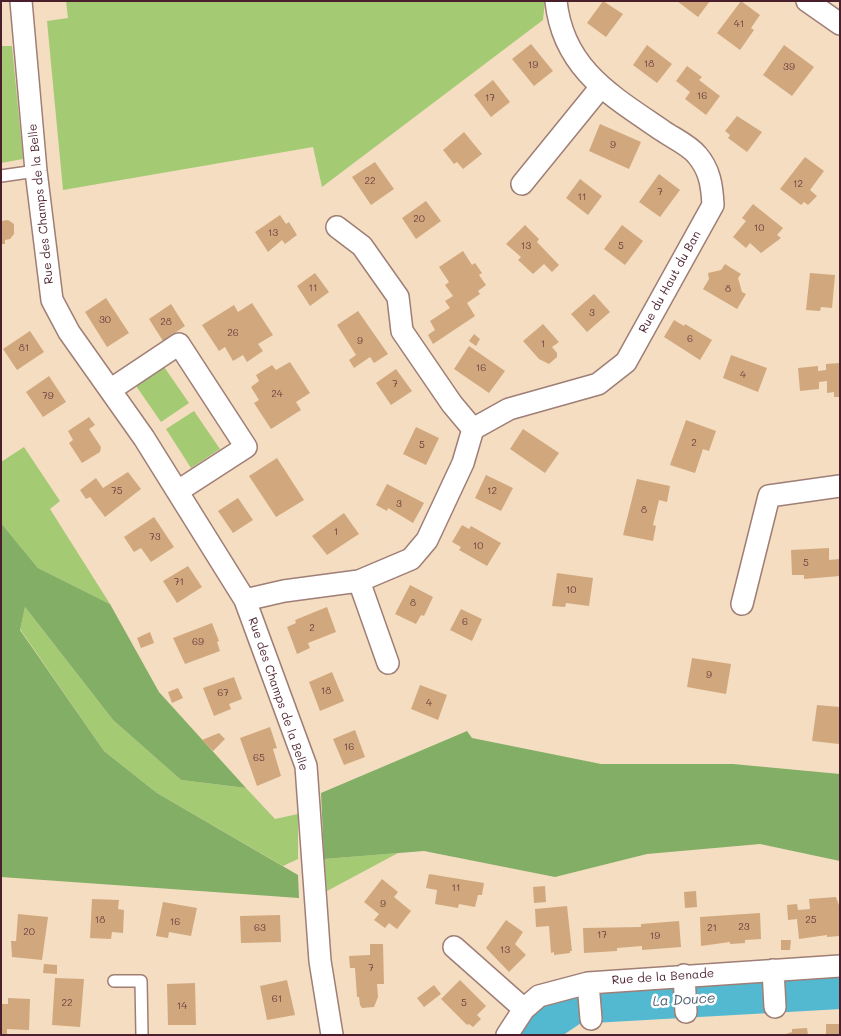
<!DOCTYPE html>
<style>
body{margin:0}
#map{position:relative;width:841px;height:1036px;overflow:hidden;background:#f4ddc0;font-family:Mali,sans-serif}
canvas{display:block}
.frame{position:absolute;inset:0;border:2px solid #4a1f2b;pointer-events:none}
</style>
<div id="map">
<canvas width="841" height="1036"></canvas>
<div class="frame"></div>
</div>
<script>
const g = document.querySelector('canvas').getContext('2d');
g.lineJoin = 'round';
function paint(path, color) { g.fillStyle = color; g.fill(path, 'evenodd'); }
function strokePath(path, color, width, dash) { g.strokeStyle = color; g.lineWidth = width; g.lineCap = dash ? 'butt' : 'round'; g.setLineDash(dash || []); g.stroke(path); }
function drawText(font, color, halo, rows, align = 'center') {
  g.font = font + ' Mali,sans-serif'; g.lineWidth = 5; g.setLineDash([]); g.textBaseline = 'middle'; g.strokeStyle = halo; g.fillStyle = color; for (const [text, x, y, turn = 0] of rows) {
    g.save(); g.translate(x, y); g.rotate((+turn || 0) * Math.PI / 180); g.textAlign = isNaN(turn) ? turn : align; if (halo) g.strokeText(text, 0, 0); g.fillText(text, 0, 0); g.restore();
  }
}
const green = new Path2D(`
 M66,1H545L543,20L322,187L313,147L63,190L47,21L68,18Z
 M1,46H12L23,159L1,163Z
 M162,364L189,403L161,422L134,383Z
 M194,411L220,449L191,468L166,429Z
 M24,447L60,501L50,509L110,604L38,568L1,523V462Z
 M25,607L113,720L181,780L246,788L275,819L298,814V859L283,866L157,793L104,751L20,629Z
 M398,853L327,891L324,859Z`);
const forest = new Path2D(`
 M1,523L38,568L110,604L159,692L246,788L181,780L113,720L25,607L20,630L104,751L157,793L298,875L299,898L1,877Z
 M467,731L472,738L601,764H733L840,774V861L760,844L647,854L555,877L424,851L324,859L321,793Z`);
const river = new Path2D(`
 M540,1035L543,1027L574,1006L840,991`);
const building = new Path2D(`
 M603,1L623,14L606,37L587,23Z
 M677,1H710L698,17Z
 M741,1L760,15L751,28L754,30L740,50L717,33Z
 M531,44L553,71L534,86L512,59Z
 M647,45L672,64L657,83L633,65Z
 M784,45L814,67L792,96L763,75Z
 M687,66L702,77L699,80L720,96L706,115L685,99L690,92L676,81Z
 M493,80L510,102L491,117L474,95Z
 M737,116L762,132L747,152L728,138L730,135L725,131Z
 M600,124L641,142L629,169L589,151Z
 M464,132L482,154L463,169L457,162L454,164L443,150Z
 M805,157L824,171L810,190L817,196L808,205L804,202L801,205L780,189Z
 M375,162L394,189L371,205L352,177Z
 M659,174L680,190L660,217L639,202Z
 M580,179L602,196L588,215L566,198Z
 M426,201L441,221L416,239L402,218Z
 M753,204L783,228L777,235L781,238L761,253L750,243L746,248L733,237L746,221L742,218Z
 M280,215L286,224L289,222L297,235L285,244L282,240L268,252L255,232Z
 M8,220L14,224V234L10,239L5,240V244H1V221Z
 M525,225L539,239L537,242L559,265L552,272L544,264L533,274L518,260L521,257L506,244Z
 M622,225L643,241L625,265L604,249Z
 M463,251L472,265L475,263L482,273L479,275L486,285L478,291L480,294L467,303L475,316L433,344L428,335L435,330L430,321L450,308L445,301L453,296L445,285L449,282L439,267Z
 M725,264L741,274L738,278L742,292L746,294L737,309L703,289L709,279L708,273L721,270Z
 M315,273L329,292L310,306L297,286Z
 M810,273L835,275L832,308L821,307L820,311L806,310Z
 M594,294L610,312L587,332L571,314Z
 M106,298L129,333L107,347L85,312Z
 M252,303L273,335L258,344L263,351L247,362L243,355L233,361L225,347L219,351L202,325L234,305L238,312Z
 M171,304L185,326L163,341L149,319Z
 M358,311L388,354L374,363L370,357L354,368L349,360L356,355L337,325Z
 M674,320L684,326L685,324L712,340L700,360L664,337Z
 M543,324L559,342L552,347L557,353V357L549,364L539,359L523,341Z
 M30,331L44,352L17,370L3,349Z
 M474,334L480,339L476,346L469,341Z
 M469,346L505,371L489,393L454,369Z
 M731,355L767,368L758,392L723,378Z
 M290,362L310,393L296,402L301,410L271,429L254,403L259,400L251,387L259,381L256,375L272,365L276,370Z
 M840,363V397H834V392L827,393V381L819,382V389L800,391L798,368L818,366V371L826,370V364Z
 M396,369L412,391L391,405L376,383Z
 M49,376L66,402L43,417L26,392Z
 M89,417L95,425L89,429L101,447L100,452L82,463L69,443L73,440L68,431Z
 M686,420L716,431L709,451L703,449L695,473L670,465Z
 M416,427L439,438L426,465L403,454Z
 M523,429L559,453L545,473L510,449Z
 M277,458L304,500L276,517L249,476Z
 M128,472L141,489L105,517L90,497L86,499L80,490L96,478L103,488Z
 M486,475L513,488L501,511L475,498Z
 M637,479L670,486L667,502L659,500L653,525L656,526L653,541L623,535Z
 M387,484L424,503L413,523L388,508L387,511L376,505Z
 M238,498L253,520L233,533L218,511Z
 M344,513L359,534L327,555L312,536Z
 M154,517L174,547L151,562L141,548L134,552L124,537Z
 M462,525L469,529L471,526L501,543L487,566L459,550L461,547L452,542Z
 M829,548V560L840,559V576L804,579V575H792L791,550Z
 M188,566L202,587L177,603L163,581Z
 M557,573L593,578L589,606L566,603L565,607L552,606Z
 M410,585L433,597L424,616L421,615L416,624L395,614Z
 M327,607L336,632L308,643L310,648L297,654L287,627L296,623L295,620Z
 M461,609L482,619L472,641L450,630Z
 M212,623L219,641L217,642L220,651L185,664L173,638Z
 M150,632L154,643L141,648L137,638Z
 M692,658L731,664L726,694L687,687Z
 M332,672L344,701L320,711L309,682Z
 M234,677L242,699L229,704L231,709L214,716L203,688Z
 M420,685L447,695L438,720L411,709Z
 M178,688L183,698L172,703L168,692Z
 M817,705L840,707L839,744L812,741Z
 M270,727L277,748L273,749L281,776L257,786L240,738Z
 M355,730L365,757L344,765L333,739Z
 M219,733L225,739L213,751L202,740Z
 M429,874L484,883L482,895H478L475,907L459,904L458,908L435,904L437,890L426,888Z
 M382,879L398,892L394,897L411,911L397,929L389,923L385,928L374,920L379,914L364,902Z
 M545,886L546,902L534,903L533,887Z
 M696,891L697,907L685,908L684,892Z
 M836,897L840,908V936L827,937V935L799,939L797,919L788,920L787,905L797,904L798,910L810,909L809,899Z
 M92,899L119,900L118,909L124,910L123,933L112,932L111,939L90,938Z
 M163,902L197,908L191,936L169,932L168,938L156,936Z
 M567,906L572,951H570V953L554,955V952L551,953L549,926L536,927L535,909Z
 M760,913L761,939L745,940V943L730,944V942L701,946L700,917Z
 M18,914L48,917L42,960L12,957L11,941H16Z
 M280,915L281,942L241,943L240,916Z
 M506,920L523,932L515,944L526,955L509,972L486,948Z
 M679,921L681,947L642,950V946L617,948V951L584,953L583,928L641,927V924Z
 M781,940H791L790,950H781Z
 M370,944H383L384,984H377L378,997L374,1007L362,1008L360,1005L359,997H357L355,968H350L349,956L370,955Z
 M44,964L57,965V974L43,973Z
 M55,978L84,979L80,1027L52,1025Z
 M287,980L295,1015L267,1020L260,986Z
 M460,980L486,1006L477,1015L481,1019L473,1027L469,1024L467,1025L441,999Z
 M195,983L196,1025H168L167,984Z
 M434,985L441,994L424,1007L417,998Z
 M8,998L30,999L29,1030L7,1029V1035H1V1004H8Z
 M826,1024H840V1035H826Z
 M807,1028L808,1035H783L792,1032V1029Z`);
const service = new Path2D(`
 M1,176L36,171
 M114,981H141L142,1035`);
const minor = new Path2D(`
 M21,1L36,171L52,300L69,332L144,438L245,600L306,766L320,961L332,1035
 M807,1L840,24
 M522,184L600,88
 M110,390L179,344L246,447L178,491
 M473,429L509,409L598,384L626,362L713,205C712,186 710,170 697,155C689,145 673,138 663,131C612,96 563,69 556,1
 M359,581L388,663
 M245,600L284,591L359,581L411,559L427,540L463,463L473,429L452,404L402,331L398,297L362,246L337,227
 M742,604L769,496L840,486
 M454,947L524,1009
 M773,970L775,1007
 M684,975L686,1012
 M588,983L591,1019
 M507,1035L524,1009L539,996L588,983L840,966`);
const numberNames = [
 ["41",739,24],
 ["18",649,64],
 ["19",533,65],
 ["39",789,67],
 ["16",702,96],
 ["17",490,98],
 ["9",613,145],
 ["22",370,181],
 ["12",798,184],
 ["7",660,192],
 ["11",582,197],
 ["20",419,219],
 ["10",759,228],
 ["13",273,233],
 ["13",526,246],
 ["5",621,246],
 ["11",313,288],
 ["8",728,289],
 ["3",592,313],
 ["30",105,320],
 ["28",166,322],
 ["26",233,333],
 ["6",690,339],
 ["9",360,341],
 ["1",543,344],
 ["81",24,348],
 ["16",481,368],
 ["4",743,375],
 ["7",395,384],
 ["24",277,394],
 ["79",48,396],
 ["2",694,443],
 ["5",422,445],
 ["75",117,491],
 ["12",492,491],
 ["3",399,504],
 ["8",644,510],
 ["1",336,532],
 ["73",155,537],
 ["10",478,546],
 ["5",806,563],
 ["71",179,582],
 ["10",571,590],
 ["8",413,603],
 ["6",465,622],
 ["2",312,628],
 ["69",198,642],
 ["9",709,675],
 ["18",326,691],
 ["67",223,693],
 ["4",429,703],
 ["16",349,747],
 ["65",259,758],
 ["11",456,888],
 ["9",383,904],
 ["18",100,920],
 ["25",811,920],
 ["16",175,922],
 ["23",744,927],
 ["63",260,928],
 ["21",712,928],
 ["20",29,932],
 ["17",602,935],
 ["19",655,936],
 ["13",505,950],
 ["7",371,968],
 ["61",277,999],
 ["22",67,1003],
 ["5",464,1003],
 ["14",182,1006]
];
const streetNames = [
 ["Rue des Champs de la Belle",41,204,-96],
 ["Rue du Haut du Ban",670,282,-61],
 ["Rue des Champs de la Belle",278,694,71],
 ["Rue de la Benade",663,977,-4]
];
const waterNames = [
 ["La Douce",684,1000,-3]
];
paint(green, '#a4ca74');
paint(forest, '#83ae66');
strokePath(river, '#53b9d1', 36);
paint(building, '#d1a87e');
strokePath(service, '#9f7e76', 14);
strokePath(minor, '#9f7e76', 24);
strokePath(service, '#fff', 11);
strokePath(minor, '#fff', 21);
drawText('10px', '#6c4140', null, numberNames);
drawText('12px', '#4a1f2b', '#fff', streetNames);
drawText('italic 14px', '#4e5d6d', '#fff', waterNames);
</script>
